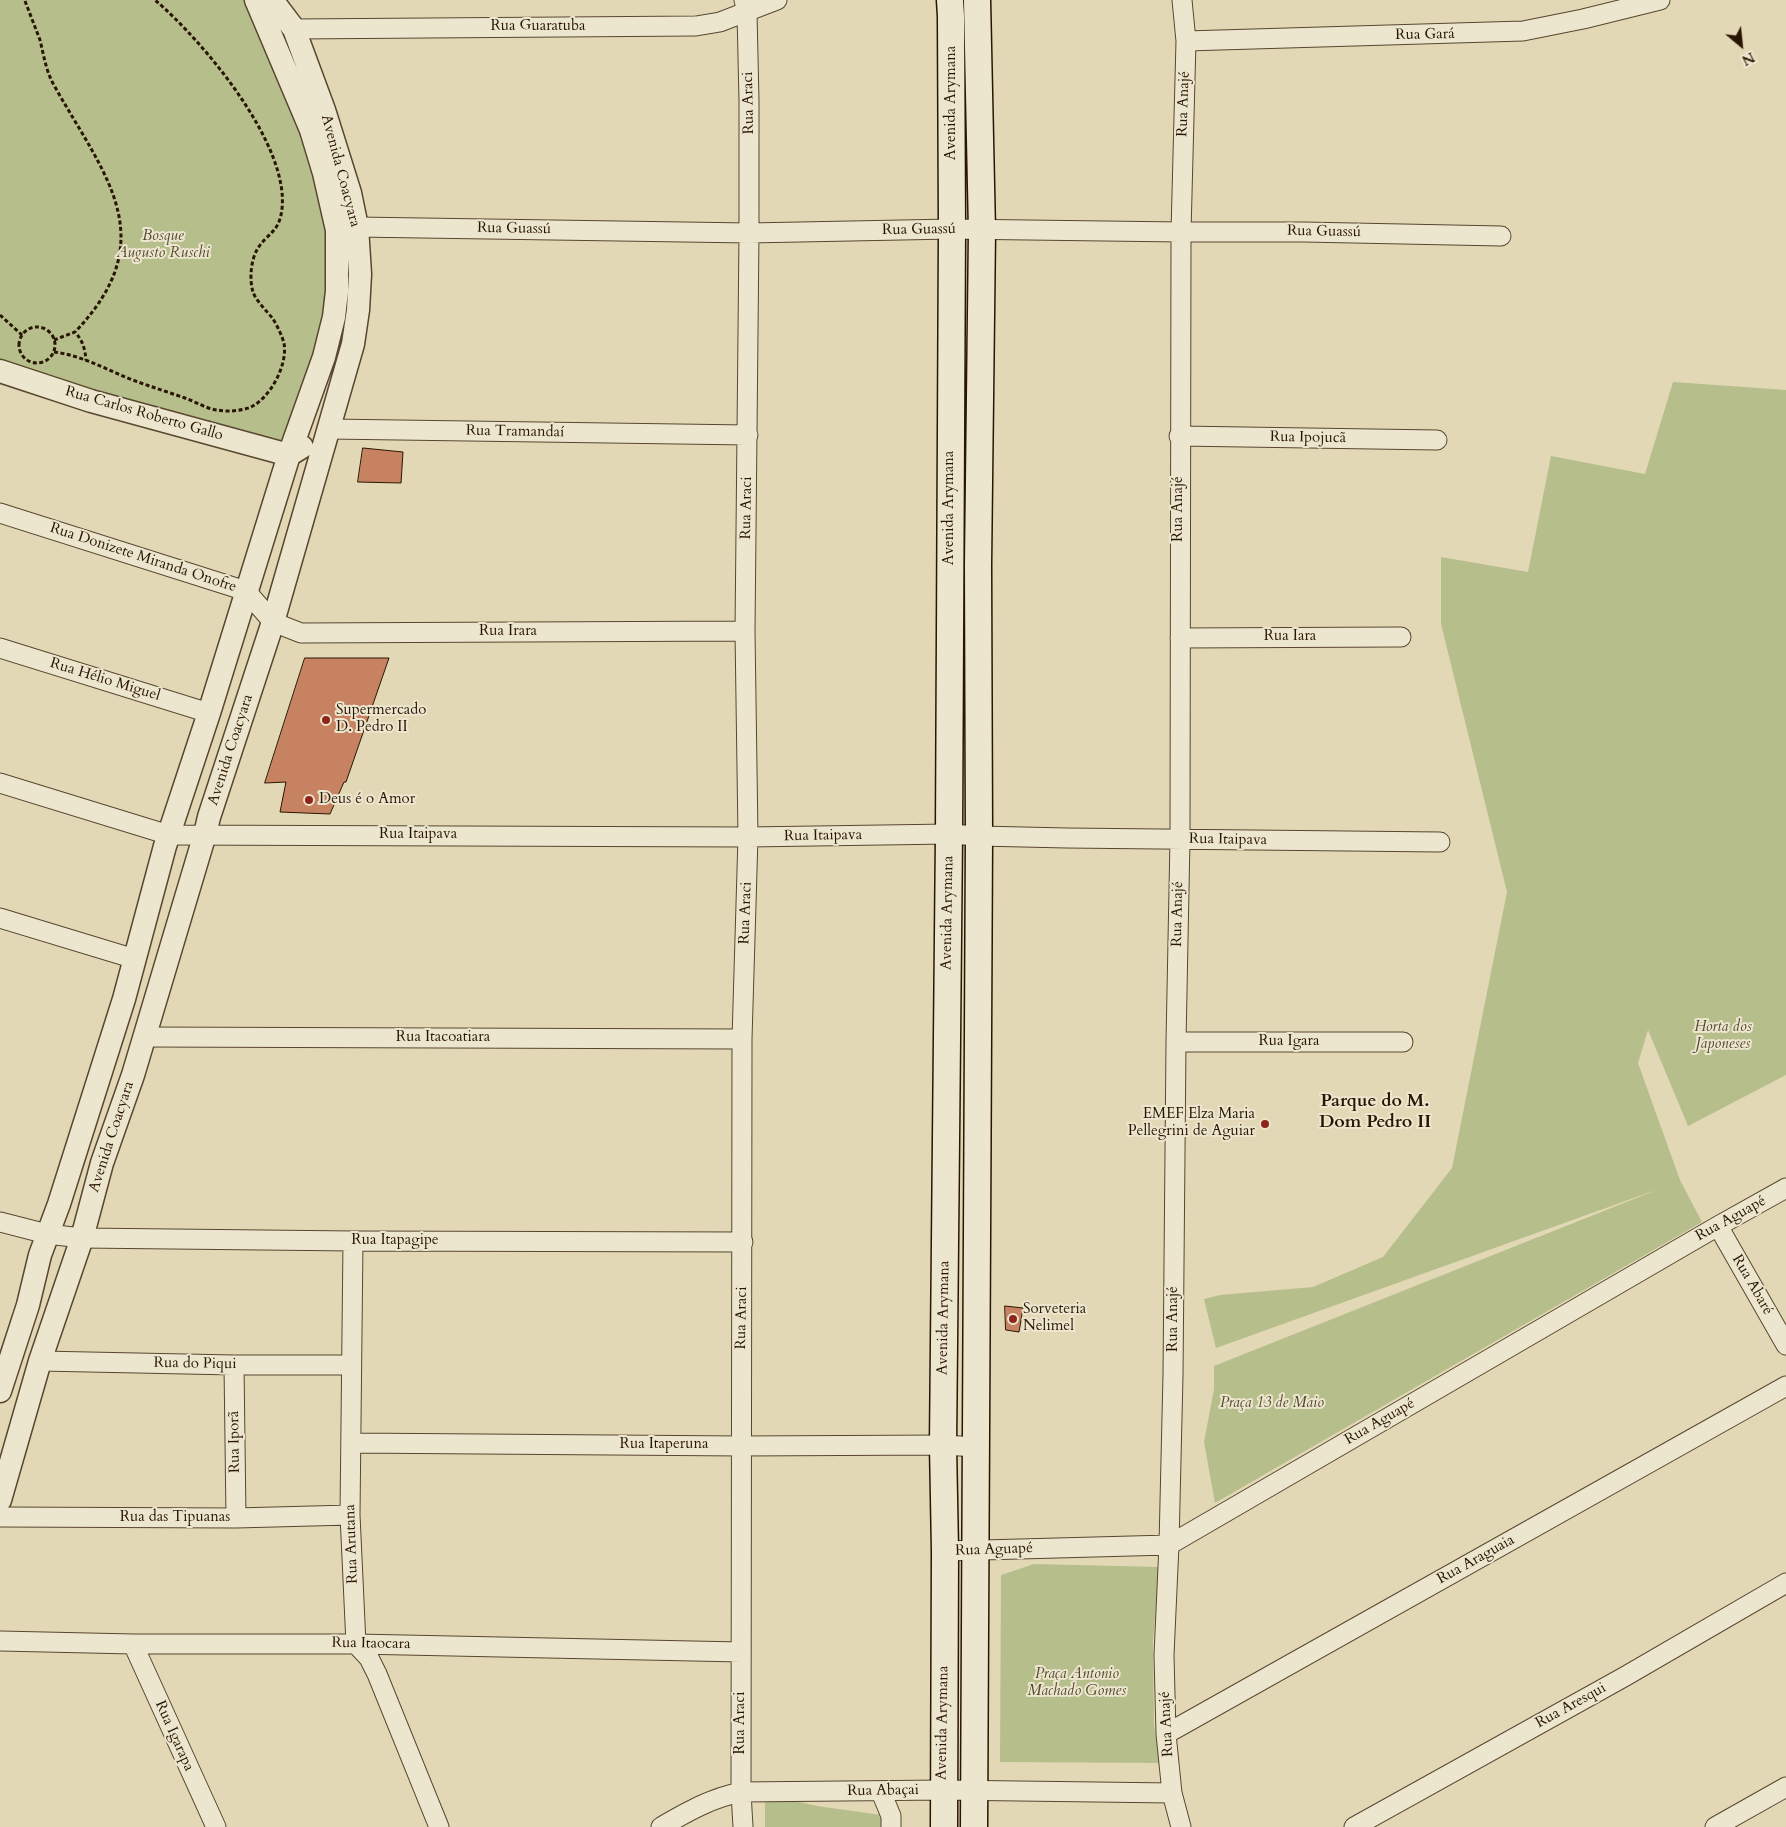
<!DOCTYPE html>
<meta charset="utf-8">
<style>
body{margin:0}
#map{position:relative;width:1786px;height:1827px;overflow:hidden;background:#e3d8b5;font-family:Cardo,serif}
canvas{display:block}
.north{position:absolute;left:1716px;top:20px;width:50px;height:50px;-webkit-text-stroke:4px #ede6cf;paint-order:stroke;rotate:152deg;font-size:14px;font-weight:700;line-height:20px;text-align:center;color:#291602}
.north::after{content:'';display:block;margin:auto;width:18px;height:22px;background:#291602;clip-path:polygon(50% 0,100% 100%,50% 72%,0 100%)}
</style>
<div id="map">
<canvas width="1786" height="1827"></canvas>
<div class="north">N</div>
</div>
<script>
const g = document.querySelector('canvas').getContext('2d');
g.lineJoin = 'round';
function paint(path, color) { g.fillStyle = color; g.fill(path, 'evenodd'); }
function strokePath(path, color, width, dash) { g.strokeStyle = color; g.lineWidth = width; g.lineCap = dash ? 'butt' : 'round'; g.setLineDash(dash || []); g.stroke(path); }
function drawText(font, color, halo, rows, align = 'center') {
  g.font = font + ' Cardo,serif'; g.lineWidth = 4; g.setLineDash([]); g.textBaseline = 'middle'; g.strokeStyle = halo; g.fillStyle = color; for (const [text, x, y, turn = 0] of rows) {
    g.save(); g.translate(x, y); g.rotate((+turn || 0) * Math.PI / 180); g.textAlign = isNaN(turn) ? turn : align; if (halo) g.strokeText(text, 0, 0); g.fillText(text, 0, 0); g.restore();
  }
}
const green = new Path2D(`
 M0,0H249L302,134L314,171L326,237L327,300L318,350L287,445L0,367Z
 M1673,382L1786,390V1075L1688,1126L1648,1030L1638,1063L1680,1180L1702,1222L1215,1503L1204,1442L1214,1389V1366L1659,1189L1216,1348L1204,1299L1220,1295L1313,1287L1383,1257L1452,1168L1507,892L1441,624V557L1528,572L1551,456L1645,474Z
 M1034,1564L1159,1567L1153,1642L1154,1725L1160,1763L1000,1762L1001,1575Z
 M765,1794L817,1806L881,1815V1827H765Z`);
const building = new Path2D(`
 M363,448L403,452L401,483L358,482Z
 M305,658H389L346,782H344L330,814L280,812L286,782L265,783Z
 M1005,1306L1023,1308L1019,1332L1006,1330Z`);
const path = new Path2D(`
 M25,1C30,14 35,27 40,40C44,56 46,72 55,87C105,176 164,239 75,332
 M0,315L22,335
 M19 345a18 18 0 1 1 36 0a18 18 0 1 1-36 0Z
 M54,340L75,332C83,341 85,349 86,360
 M54,352C79,355 102,367 125,377C145,385 165,391 185,398C196,402 207,409 217,410C228,412 241,411 251,407C270,398 288,365 284,343C282,336 277,325 273,319C267,311 256,301 253,292C249,279 251,259 258,248C267,234 277,233 281,215C295,149 202,40 155,0`);
const minor = new Path2D(`
 M294,29L696,26L720,22L777,0
 M1186,41L1523,31L1583,19L1660,0
 M345,229L357,227L749,233L952,229L1181,232H1304L1501,236
 M329,429L748,435
 M1179,436L1437,440
 M0,513L246,591L273,622L301,633L745,631
 M1180,638L1401,637
 M0,648L209,713
 M0,783L169,835L748,837L949,834L979,836L1067,838L1440,842
 M0,918L135,959
 M144,1037L742,1039
 M1176,1042H1403
 M0,1222L47,1234L82,1238L353,1241L743,1242
 M1718,1226L1786,1345
 M353,1241L350,1515L356,1644L369,1658L377,1674L439,1827
 M40,1361L234,1365H351
 M234,1365L236,1518
 M351,1443L741,1446L943,1445L977,1447
 M0,1517L236,1518L350,1515
 M945,1551L1169,1545L1718,1226L1786,1188
 M0,1641L133,1644H356L741,1652
 M133,1644L216,1827
 M1166,1734L1786,1386
 M881,1792L891,1816V1827
 M661,1827C687,1812 711,1798 741,1792L943,1790L1172,1793
 M743,1827L741,1792L742,1039L748,837L745,631L749,233V101L747,13L744,0
 M1181,1827L1172,1793L1166,1734L1164,1655L1169,1545L1173,1375L1176,1042L1180,839L1181,232L1186,41L1182,0
 M1354,1827L1624,1677L1786,1583
 M1715,1827L1786,1787`);
const tertiary = new Path2D(`
 M0,371L91,401L289,455L302,447
 M0,1391L28,1305L40,1255L59,1204L124,999L165,846L209,713L289,455L324,357L334,317L337,291V230L324,173L311,130L256,0
 M0,1500L40,1361L82,1238L102,1163L133,1075L205,834L209,817L273,622L353,344L358,310L360,274L357,227L350,193L324,110L294,29L272,0`);
const secondary = new Path2D(`
 M944,1827L945,1551L943,1445L949,834L952,229L951,16L950,0
 M974,1827L979,836L978,565L982,231L977,0`);
const markers = [
 [326,720,5,"#8f2418"],
 [309,800,5,"#8f2418"],
 [1265,1124,5,"#8f2418"],
 [1013,1319,5,"#8f2418"]
];
const streetNames = [
 ["Rua Guaratuba",538,27],
 ["Rua Gará",1425,35,-1],
 ["Rua Araci",749,103,-91],
 ["Avenida Arymana",952,103,-90],
 ["Rua Anajé",1184,104,-88],
 ["Avenida Coacyara",340,171,75],
 ["Rua Guassú",514,229,1],
 ["Rua Guassú",919,230,-1],
 ["Rua Guassú",1324,232,1],
 ["Rua Carlos Roberto Gallo",144,414,16],
 ["Rua Tramandaí",515,432,1],
 ["Rua Ipojucã",1308,438,1],
 ["Rua Araci",747,508,-89],
 ["Avenida Arymana",950,508,-90],
 ["Rua Anajé",1179,509,-90],
 ["Rua Donizete Miranda Onofre",143,558,18],
 ["Rua Irara",508,632],
 ["Rua Iara",1290,637],
 ["Rua Hélio Miguel",105,680,17],
 ["Avenida Coacyara",231,750,-72],
 ["Rua Itaipava",418,835],
 ["Rua Itaipava",823,836,-1],
 ["Rua Itaipava",1228,840,1],
 ["Rua Araci",746,913,-88],
 ["Avenida Arymana",948,913,-89],
 ["Rua Anajé",1178,914,-89],
 ["Rua Itacoatiara",443,1038],
 ["Rua Igara",1289,1042],
 ["Avenida Coacyara",112,1137,-72],
 ["Rua Aguapé",1731,1219,-29],
 ["Rua Itapagipe",395,1241],
 ["Rua Abaré",1752,1285,60],
 ["Rua Araci",742,1318,-89],
 ["Avenida Arymana",944,1318,-89],
 ["Rua Anajé",1174,1319,-90],
 ["Rua do Piqui",195,1364,1],
 ["Rua Aguapé",1380,1422,-30],
 ["Rua Iporã",235,1442,-91],
 ["Rua Itaperuna",664,1445],
 ["Rua das Tipuanas",175,1518],
 ["Rua Arutana",352,1544,-92],
 ["Rua Aguapé",994,1550,-2],
 ["Rua Araguaia",1476,1560,-29],
 ["Rua Itaocara",371,1644,1],
 ["Rua Aresqui",1571,1706,-29],
 ["Rua Araci",741,1723,-90],
 ["Avenida Arymana",943,1723,-89],
 ["Rua Anajé",1167,1724,-93],
 ["Rua Igarapa",174,1736,66],
 ["Rua Abaçai",883,1791,-1]
];
const parkNames = [
 ["Bosque",163,237],
 ["Augusto Ruschi",163,254],
 ["Horta dos",1723,1028],
 ["Japoneses",1723,1045],
 ["Praça 13 de Maio",1272,1404],
 ["Praça Antonio",1077,1675],
 ["Machado Gomes",1077,1692]
];
const poiNames = [
 ["Supermercado",336,711],
 ["D. Pedro II",336,728],
 ["Deus é o Amor",319,800],
 ["EMEF Elza Maria",1255,1115,"right"],
 ["Pellegrini de Aguiar",1255,1132,"right"],
 ["Sorveteria",1023,1310],
 ["Nelimel",1023,1327]
];
const quarterNames = [
 ["Parque do M.",1375,1102],
 ["Dom Pedro II",1375,1123]
];
paint(green, '#b6be8c');
paint(building, '#c68261');
strokePath(building, '#291602', 1);
strokePath(minor, '#58462f', 21);
strokePath(tertiary, '#58462f', 25);
strokePath(secondary, '#291602', 29);
strokePath(path, '#291602', 3, [4, 2.5]);
strokePath(minor, '#ede6cf', 19);
strokePath(tertiary, '#ede6cf', 22);
strokePath(secondary, '#ede6cf', 26);
for (const [x, y, r, color] of markers) { const dot = new Path2D(); dot.arc(x, y, r, 0, 2 * Math.PI); g.fillStyle = color; g.fill(dot); strokePath(dot, '#ede6cf', 2); }
drawText('15px', '#291602', '#ede6cf', streetNames);
drawText('italic 15px', '#53482b', '#ede6cf', parkNames);
drawText('15px', '#291602', '#ede6cf', poiNames, 'left');
drawText('bold 18px', '#291602', '#ede6cf', quarterNames);
</script>
